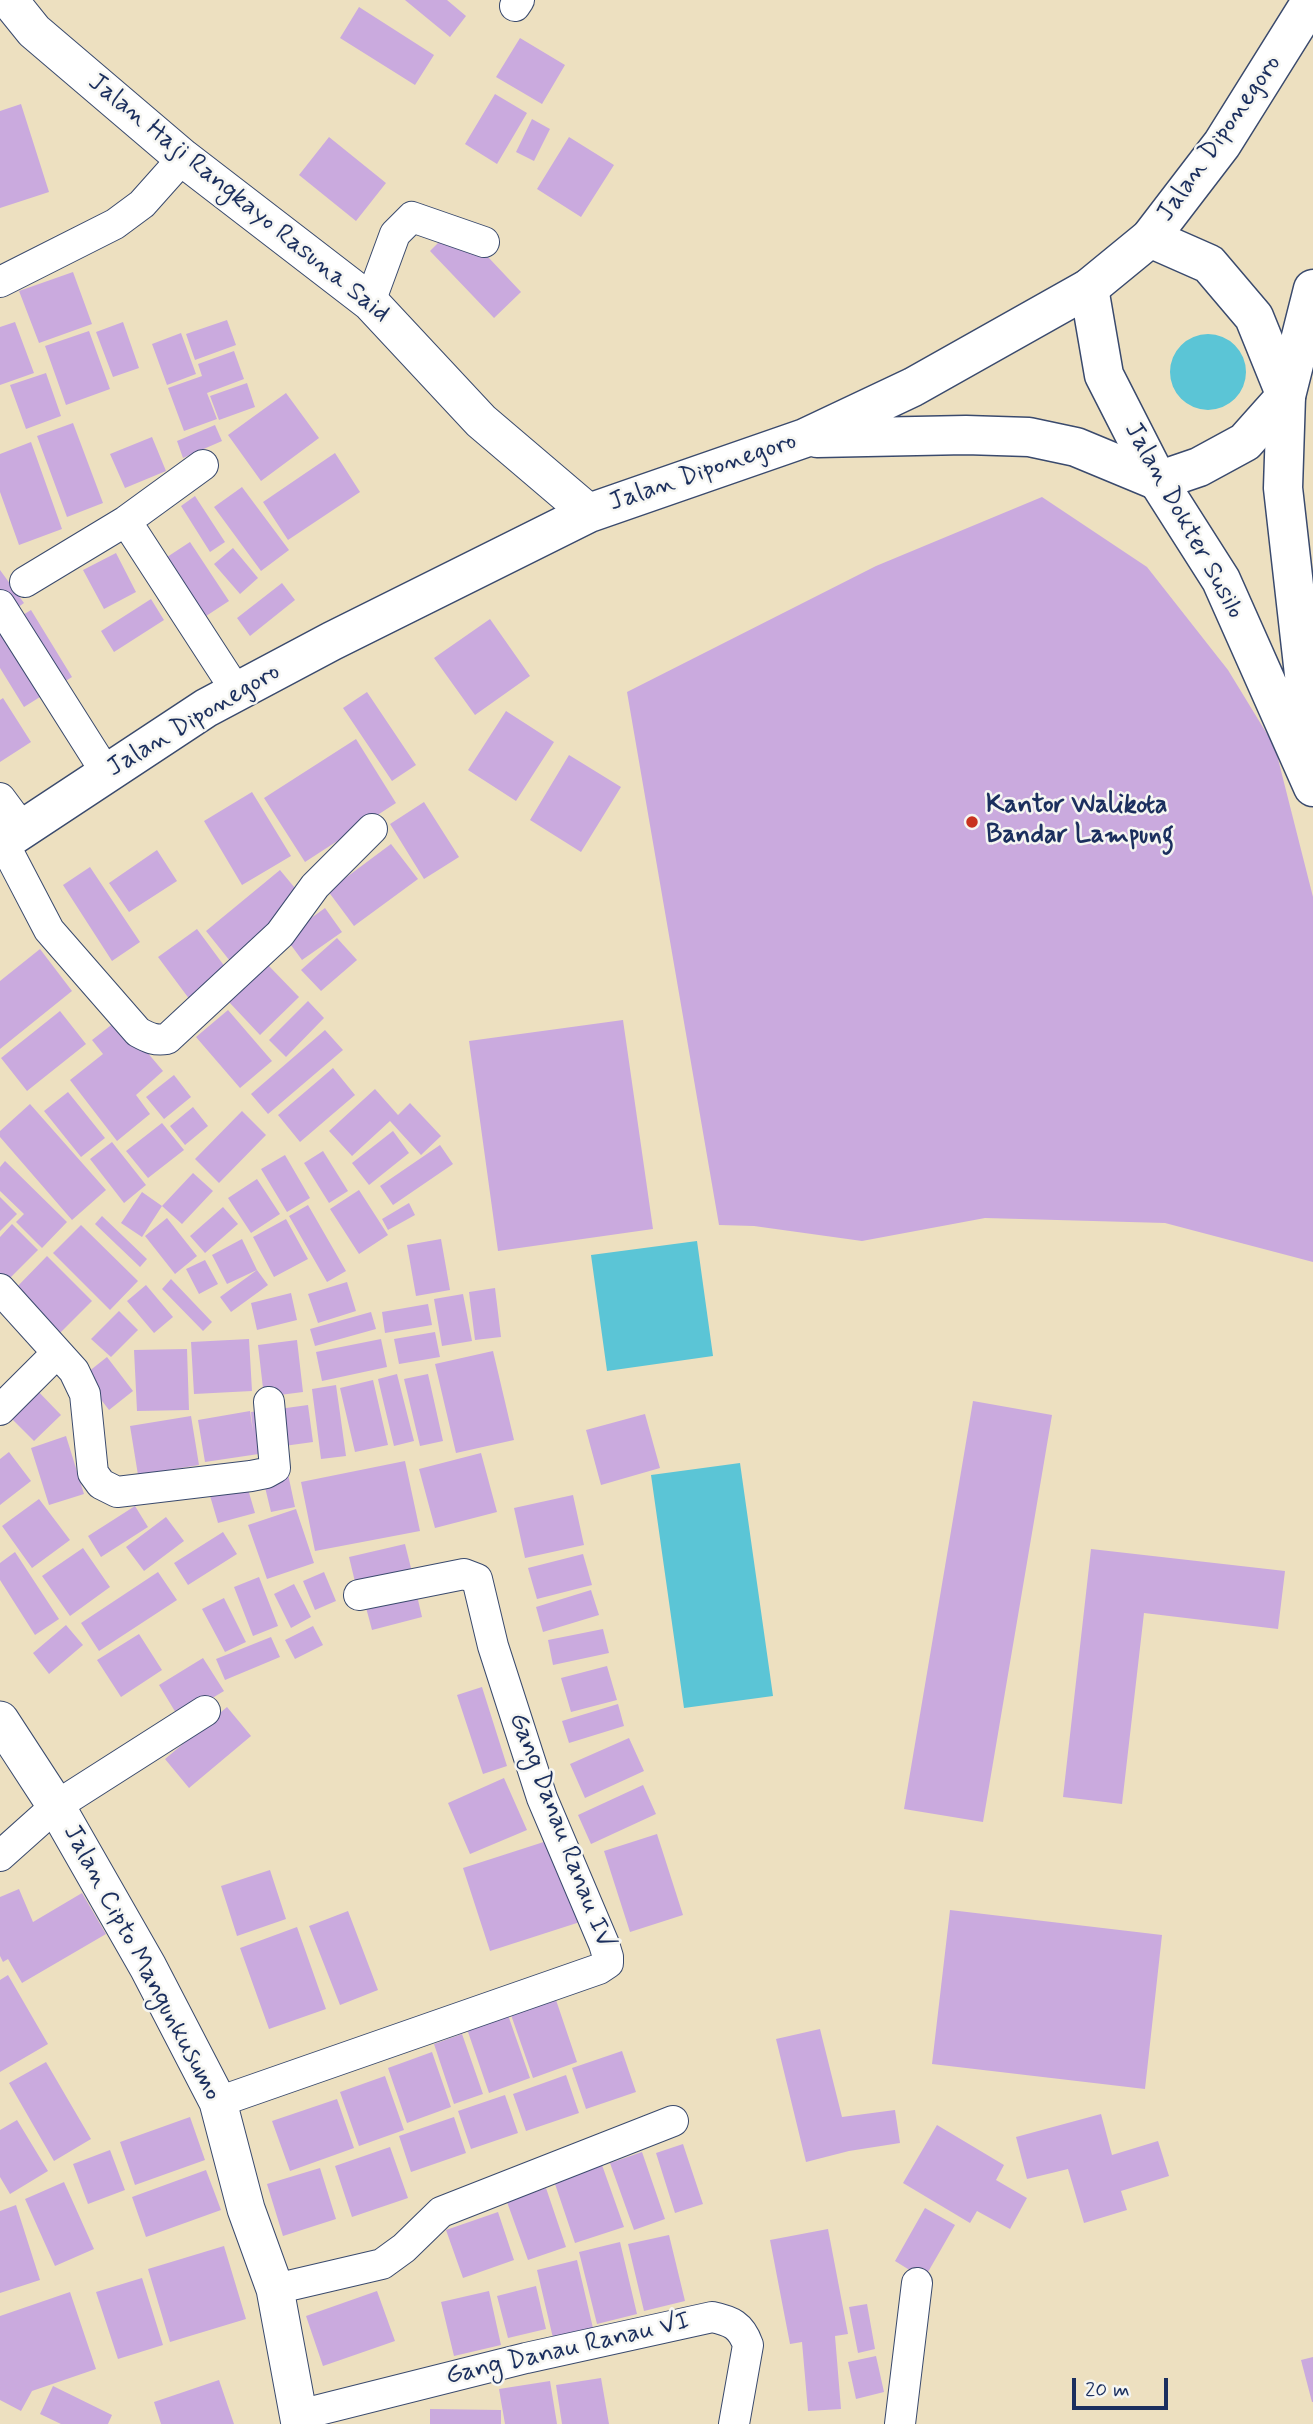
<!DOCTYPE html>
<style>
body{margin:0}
#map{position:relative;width:1313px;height:2424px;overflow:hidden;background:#ede0c0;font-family:Mynerve,sans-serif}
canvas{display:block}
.scale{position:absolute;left:1072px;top:2378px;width:96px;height:32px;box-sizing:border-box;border:4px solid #1b2f5e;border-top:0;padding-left:9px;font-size:21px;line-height:24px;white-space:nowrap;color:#1b2f5e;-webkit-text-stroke:5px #f6f6f2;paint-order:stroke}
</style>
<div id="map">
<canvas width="1313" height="2424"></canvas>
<div class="scale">20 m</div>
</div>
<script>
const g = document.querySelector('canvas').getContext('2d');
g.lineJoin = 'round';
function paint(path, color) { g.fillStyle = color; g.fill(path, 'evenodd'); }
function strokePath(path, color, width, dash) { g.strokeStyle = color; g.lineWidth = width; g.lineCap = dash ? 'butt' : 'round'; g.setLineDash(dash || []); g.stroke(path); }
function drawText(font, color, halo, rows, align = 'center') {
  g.font = font + ' Mynerve,sans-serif'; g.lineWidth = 5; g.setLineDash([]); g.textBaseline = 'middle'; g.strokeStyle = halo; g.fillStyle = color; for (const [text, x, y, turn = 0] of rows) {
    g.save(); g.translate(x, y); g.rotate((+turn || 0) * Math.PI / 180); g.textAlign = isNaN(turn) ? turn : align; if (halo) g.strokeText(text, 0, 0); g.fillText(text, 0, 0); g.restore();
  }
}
const water = new Path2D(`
 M1170 372a38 38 0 1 1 76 0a38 38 0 1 1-76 0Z
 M697,1241L713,1356L607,1371L591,1255Z
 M740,1463L773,1696L684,1708L651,1475Z`);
const building = new Path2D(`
 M405,0H447L466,16L450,37Z
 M359,7L434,55L415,85L340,38Z
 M520,38L565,65L542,104L496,77Z
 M495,94L527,113L497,164L465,144Z
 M21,104L49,192L0,208V111Z
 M532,119L550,129L534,161L516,152Z
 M329,137L386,183L356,221L299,175Z
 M569,137L614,165L581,217L537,189Z
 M457,224L521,292L494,318L430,251Z
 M73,272L92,324L39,343L19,291Z
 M227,320L236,345L195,360L186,334Z
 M15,322L34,373L0,385V327Z
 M123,322L139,368L113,377L96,332Z
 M89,331L110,389L66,405L45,346Z
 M181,333L196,374L167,385L152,344Z
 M234,351L244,379L207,393L217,419L184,431L168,388L202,376L198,364Z
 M46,373L61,416L26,429L10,385Z
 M247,383L255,407L219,420L210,396Z
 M286,393L319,438L261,481L228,435Z
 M73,423L103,503L67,517L37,436Z
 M215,425L222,441L183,458L177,441Z
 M152,437L166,471L125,488L110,454Z
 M31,442L62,529L19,545L0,492V454Z
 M335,453L360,492L288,540L263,502Z
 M242,487L289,550L261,571L214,507Z
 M195,496L225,542L210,552L181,506Z
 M1042,497L1147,567L1228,670L1275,747L1313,897V1262L1165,1223L985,1218L862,1241L754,1226L719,1225L627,692L876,566Z
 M190,542L229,601L200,620L161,561Z
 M233,548L258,578L240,594L214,564Z
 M116,553L136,592L104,609L83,570Z
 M0,570L24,603L0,620Z
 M282,583L295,600L250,636L237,618Z
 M151,599L164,620L114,652L101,631Z
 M31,610L72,677L24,707L0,668V629Z
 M490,619L530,676L475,715L434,658Z
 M367,692L416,765L392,781L343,708Z
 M3,698L31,742L0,762V700Z
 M506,711L554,742L516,801L468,770Z
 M356,739L396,803L305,862L264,798Z
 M569,755L621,787L581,852L530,820Z
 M252,792L291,856L242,885L204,821Z
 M424,802L459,857L424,879L390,824Z
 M391,844L418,879L354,926L328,891Z
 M157,850L177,881L129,912L109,883Z
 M90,867L140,942L112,961L63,885Z
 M280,870L304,899L230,961L206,931Z
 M325,908L342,932L302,960L285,937Z
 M197,929L231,975L193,1004L158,957Z
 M337,938L357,960L321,991L301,970Z
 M40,949L72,991L0,1049V981Z
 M268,965L299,997L260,1035L229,1002Z
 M308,1001L324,1018L286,1057L269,1040Z
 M228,1010L272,1061L240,1088L196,1037Z
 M60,1011L86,1044L27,1091L1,1058Z
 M119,1019L163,1071L136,1095L150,1114L117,1141L70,1080L103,1054L92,1040Z
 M623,1020L653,1229L498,1251L469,1041Z
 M325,1030L343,1050L268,1114L251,1094Z
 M333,1068L355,1095L300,1142L278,1115Z
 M174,1075L191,1097L164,1119L146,1097Z
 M375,1089L398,1115L410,1103L441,1136L421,1155L390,1121L352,1156L329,1131Z
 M68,1092L105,1138L81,1157L44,1111Z
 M30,1104L106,1190L72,1220L0,1137V1131Z
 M193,1107L208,1126L185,1145L170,1126Z
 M242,1111L266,1135L219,1183L195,1159Z
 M162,1123L184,1150L148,1178L126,1151Z
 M393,1131L409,1153L369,1185L352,1163Z
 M112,1142L146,1185L124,1203L90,1159Z
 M440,1145L453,1164L393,1205L380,1186Z
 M323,1151L348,1191L329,1203L304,1163Z
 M285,1155L310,1198L287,1212L261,1169Z
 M5,1161L67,1222L42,1248L16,1222L24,1214L0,1191V1167Z
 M193,1173L213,1191L182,1224L162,1206Z
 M257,1179L280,1214L251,1233L228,1198Z
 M359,1190L388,1235L359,1254L330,1209Z
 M142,1192L162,1206L142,1237L121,1223Z
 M0,1197L17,1214L0,1231Z
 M409,1203L415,1215L388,1230L382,1219Z
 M308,1205L346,1271L327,1282L289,1216Z
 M223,1207L238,1224L205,1253L190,1236Z
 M102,1216L147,1259L140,1267L95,1224Z
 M167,1218L197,1256L175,1274L145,1236Z
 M286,1219L308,1259L274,1277L253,1237Z
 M12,1224L38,1250L8,1280L0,1273V1237Z
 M81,1225L138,1281L110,1310L53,1253Z
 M242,1239L257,1270L268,1285L231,1312L220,1297L257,1270L227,1284L212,1255Z
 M441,1239L450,1290L416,1296L407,1245Z
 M47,1256L92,1301L58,1335L14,1290Z
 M205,1260L218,1284L199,1294L186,1269Z
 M171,1279L212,1322L203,1331L162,1289Z
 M347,1282L356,1311L318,1323L308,1294Z
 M146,1285L173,1317L154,1333L127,1301Z
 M495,1288L501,1337L475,1340L469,1292Z
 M291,1293L297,1320L257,1330L251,1303Z
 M463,1294L472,1341L442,1346L434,1299Z
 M428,1304L432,1325L385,1333L382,1312Z
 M119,1311L138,1330L111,1357L91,1339Z
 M371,1312L376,1329L315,1346L310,1329Z
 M435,1332L440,1357L399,1364L394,1339Z
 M249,1339L252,1391L194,1394L191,1342Z
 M381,1339L387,1367L322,1381L316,1352Z
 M297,1340L303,1392L264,1397L258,1345Z
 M187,1349L189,1410L137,1411L134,1350Z
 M493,1351L514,1440L456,1453L435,1364Z
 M107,1357L133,1391L109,1410L83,1376Z
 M397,1374L414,1441L394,1446L378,1379Z
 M428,1374L443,1441L420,1446L404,1379Z
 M373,1380L388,1445L355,1452L340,1388Z
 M336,1385L346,1456L321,1459L312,1389Z
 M33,1386L61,1415L34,1441L7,1414Z
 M973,1401L1052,1415L983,1822L904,1809Z
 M308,1405L313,1442L284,1446L279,1409Z
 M266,1410L272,1452L205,1462L198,1420L250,1411L253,1432L251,1412Z
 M645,1414L660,1468L601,1485L586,1430Z
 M191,1416L199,1465L138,1475L130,1426Z
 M66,1436L84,1494L49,1505L31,1448Z
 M9,1452L31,1481L0,1505V1459Z
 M481,1453L497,1512L435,1528L419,1469Z
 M405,1461L420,1531L315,1551L301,1482Z
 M288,1474L295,1507L271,1512L263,1479Z
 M245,1479L255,1513L218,1523L208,1489Z
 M573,1495L584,1545L525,1558L514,1508Z
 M39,1499L70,1540L32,1568L2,1526Z
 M135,1506L148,1527L101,1557L88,1536Z
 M296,1509L314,1563L267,1579L248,1525Z
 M166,1517L184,1541L144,1571L126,1547Z
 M223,1532L237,1554L188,1585L174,1563Z
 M405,1544L412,1572L356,1586L349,1557Z
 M83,1548L110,1587L70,1616L42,1576Z
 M1091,1549L1285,1571L1278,1629L1144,1613L1122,1804L1063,1797Z
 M15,1552L59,1619L35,1635L0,1580V1563Z
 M583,1554L592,1585L537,1599L528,1568Z
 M158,1572L177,1600L99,1651L81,1623Z
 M324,1572L336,1601L315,1610L303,1581Z
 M259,1577L278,1626L253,1636L234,1587Z
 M294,1584L311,1617L291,1628L274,1594Z
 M415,1587L422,1617L372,1630L364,1600Z
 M591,1590L599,1615L543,1632L536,1607Z
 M224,1598L246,1642L225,1652L202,1609Z
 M66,1625L83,1645L49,1674L33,1653Z
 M313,1626L323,1645L295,1659L285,1640Z
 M603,1629L609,1653L553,1665L548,1640Z
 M139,1634L162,1670L121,1697L97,1660Z
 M271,1637L280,1657L225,1680L216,1659Z
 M203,1658L224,1691L179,1718L159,1685Z
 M607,1666L617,1700L571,1712L561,1678Z
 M482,1687L507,1766L483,1774L457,1695Z
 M618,1704L624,1726L569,1743L562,1721Z
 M227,1707L251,1736L189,1788L165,1759Z
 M629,1738L644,1771L585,1798L570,1764Z
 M504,1778L527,1830L470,1854L448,1803Z
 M643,1785L656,1814L591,1844L578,1815Z
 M657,1834L683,1915L630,1932L604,1851Z
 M553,1839L580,1922L490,1951L463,1868Z
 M270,1870L286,1919L237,1936L221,1886Z
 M19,1889L33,1922L82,1893L106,1934L22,1983L8,1959L3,1962L0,1956V1897Z
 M950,1910L1162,1935L1145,2089L932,2064Z
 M348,1911L378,1990L340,2005L309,1926Z
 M297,1927L326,2009L269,2029L240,1948Z
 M8,1975L48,2044L0,2072V1980Z
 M555,1997L577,2062L533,2078L510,2012Z
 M508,2015L530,2078L489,2093L467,2029Z
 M820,2029L842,2117L895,2110L900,2143L849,2151L806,2162L776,2039Z
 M462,2034L483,2094L454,2104L434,2044Z
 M622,2051L636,2092L586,2109L572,2068Z
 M432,2052L451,2107L407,2123L388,2068Z
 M46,2062L91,2139L54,2161L9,2083Z
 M566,2075L579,2113L526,2131L513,2094Z
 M385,2076L404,2130L359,2146L340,2092Z
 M505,2095L518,2133L471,2149L458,2111Z
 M337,2099L354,2148L290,2171L272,2121Z
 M1101,2114L1112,2155L1158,2141L1169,2176L1121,2191L1127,2210L1084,2223L1068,2169L1027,2179L1016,2137Z
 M190,2117L205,2160L135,2185L120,2142Z
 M454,2117L466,2153L411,2172L399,2136Z
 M17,2120L48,2171L10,2194L0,2177V2130Z
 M937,2125L1004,2165L996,2180L1027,2198L1010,2229L977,2211L970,2223L903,2183Z
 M683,2144L703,2204L675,2213L656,2153Z
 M390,2147L408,2198L352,2217L335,2166Z
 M110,2150L125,2190L88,2204L73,2164Z
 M642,2152L665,2219L634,2230L610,2163Z
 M602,2165L624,2227L575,2243L554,2181Z
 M320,2168L336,2219L283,2236L267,2184Z
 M206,2170L221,2210L146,2237L132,2197Z
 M64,2182L94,2249L55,2266L25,2199Z
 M546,2188L566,2247L528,2260L507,2202Z
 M16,2205L40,2280L0,2293V2211Z
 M925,2208L955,2225L924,2279L895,2261Z
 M498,2212L514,2260L463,2278L446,2230Z
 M828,2229L848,2334L835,2336L841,2409L808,2411L802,2342L790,2344L770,2240Z
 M669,2235L685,2301L644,2311L628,2244Z
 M620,2242L637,2314L597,2324L579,2252Z
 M224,2246L246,2319L170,2342L148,2269Z
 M577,2260L593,2328L553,2338L537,2270Z
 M142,2278L163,2345L118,2359L96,2292Z
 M536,2286L546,2329L508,2338L497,2296Z
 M377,2291L395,2341L323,2366L306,2316Z
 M489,2291L501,2345L454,2356L441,2302Z
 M70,2292L96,2369L32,2391L21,2411L0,2400V2316Z
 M867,2304L875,2349L858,2353L849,2307Z
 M876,2356L884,2392L856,2399L848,2362Z
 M1313,2357V2402H1312L1301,2360Z
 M601,2378L609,2424H562L556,2385Z
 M219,2380L234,2424H161L154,2402Z
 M550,2381L557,2424H505L499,2389Z
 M53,2386L112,2415L108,2424H61L40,2414Z
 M430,2409L501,2410V2424H430Z`);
const minor = new Path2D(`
 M515,6L519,0
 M0,282L115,224L142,204L183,158
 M370,302L395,234L412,217L484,242
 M126,521L237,692
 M25,582L126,521L203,465
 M0,605L107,774
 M0,798L23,829
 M3,842L49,930L138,1032C149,1038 155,1041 167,1039L280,934L315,886L372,829
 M0,1289L74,1371L85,1394L93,1473L101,1484L117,1492L251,1476L266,1473L275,1468L269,1402
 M0,1410L57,1353
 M0,1856L56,1806L205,1711
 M218,2102L599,1969L608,1963V1957L604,1944L542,1798L493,1646L477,1579L464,1574L359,1595
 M275,2289L382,2264L404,2248L441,2212L673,2121
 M299,2415L526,2358L712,2317C731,2321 741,2325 748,2345L734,2424
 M900,2424L917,2283`);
const tertiary = new Path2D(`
 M9,0L34,31L183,158L370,302L481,421L589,513
 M0,1720L56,1806L148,1967L218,2102L246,2209L275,2289L300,2424`);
const secondary = new Path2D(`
 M1150,238L1209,264L1254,317L1286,396L1283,488L1313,754
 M1089,288L1104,375L1158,481L1221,580L1313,787`);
const primary = new Path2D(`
 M817,438L966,435L1029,437L1076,447L1158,481L1199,467L1245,442L1286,396L1313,289
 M0,844L206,708L332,641L589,513L805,438L913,387L1089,288L1150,238L1222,144L1312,0`);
const markers = [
 [972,822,7,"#c8321e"]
];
const streetNames = [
 ["Jalan Diponegoro",1220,139,-55],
 ["Jalan Haji Rangkayo Rasuna Said",238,199,39],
 ["Jalan Diponegoro",703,473,-19],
 ["Jalan Dokter Susilo",1183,521,61],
 ["Jalan Diponegoro",194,721,-31],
 ["Gang Danau Ranau IV",560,1831,69],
 ["Jalan Cipto Mangunkusumo",141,1963,62],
 ["Gang Danau Ranau VI",568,2350,-13]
];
const poiNames = [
 ["Kantor Walikota",986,807],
 ["Bandar Lampung",986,837]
];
paint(water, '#5bc5d6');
paint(building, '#caaade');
strokePath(minor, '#3a4a6d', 32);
strokePath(tertiary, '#3a4a6d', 39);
strokePath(secondary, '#3a4a6d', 41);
strokePath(primary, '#3a4a6d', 41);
strokePath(minor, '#fff', 30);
strokePath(tertiary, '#fff', 37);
strokePath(secondary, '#fff', 38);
strokePath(primary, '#fff', 38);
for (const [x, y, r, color] of markers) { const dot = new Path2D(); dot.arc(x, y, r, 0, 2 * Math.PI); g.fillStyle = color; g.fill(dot); strokePath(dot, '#f6f6f2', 2.5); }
drawText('26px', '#1b2f5e', '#f6f6f2', streetNames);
drawText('bold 26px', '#1b2f5e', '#f6f6f2', poiNames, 'left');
</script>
